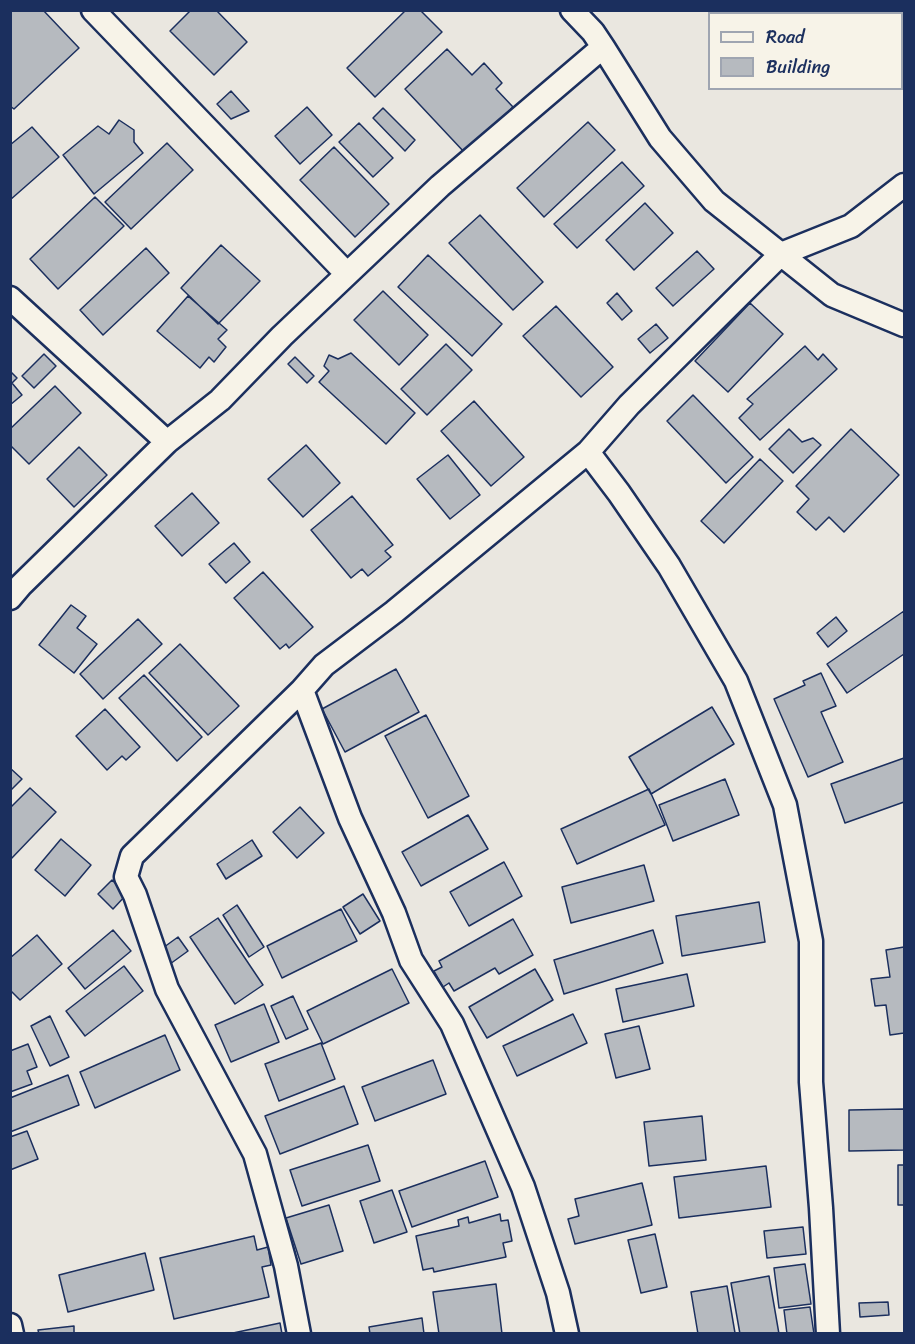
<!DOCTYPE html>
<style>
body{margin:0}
#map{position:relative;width:915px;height:1344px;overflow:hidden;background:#eae7e0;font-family:Sriracha,sans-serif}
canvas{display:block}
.frame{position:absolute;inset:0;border:12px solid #1b2f5e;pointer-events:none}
.legend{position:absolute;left:708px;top:12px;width:195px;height:78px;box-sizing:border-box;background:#f7f3e8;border:2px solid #9fa5b1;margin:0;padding:8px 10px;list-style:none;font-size:18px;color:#1b2f5e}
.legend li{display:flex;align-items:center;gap:12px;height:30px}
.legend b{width:30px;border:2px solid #9fa5b1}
</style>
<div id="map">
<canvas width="915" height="1344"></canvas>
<div class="frame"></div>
<ul class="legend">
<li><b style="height:8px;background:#f7f3e8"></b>Road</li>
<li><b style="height:16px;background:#b6babf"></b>Building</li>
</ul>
</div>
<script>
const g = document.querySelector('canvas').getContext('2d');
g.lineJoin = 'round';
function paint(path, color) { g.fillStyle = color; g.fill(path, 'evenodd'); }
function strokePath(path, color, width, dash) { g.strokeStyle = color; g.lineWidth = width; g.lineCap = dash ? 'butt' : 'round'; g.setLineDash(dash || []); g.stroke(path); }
const building = new Path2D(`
 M10,10H43L79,48L14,109L10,106Z
 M191,10H216L247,42L214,75L170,31Z
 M406,10H420L442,32L375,97L347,68Z
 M447,49L472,75L484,63L502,83L496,89L513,107L465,153L405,89Z
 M231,91L249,111L231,119L217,104Z
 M307,107L332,135L300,164L275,136Z
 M383,108L415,140L405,151L373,118Z
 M119,120L134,130V142L143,153L94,194L63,155L98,126L109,134Z
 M588,122L615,150L544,217L517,188Z
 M359,123L393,158L373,177L339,142Z
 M32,127L59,157L10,200V145Z
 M167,143L193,170L131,229L105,202Z
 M334,147L389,204L355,237L300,180Z
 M622,162L644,186L577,248L554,224Z
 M95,197L124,226L58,289L30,259Z
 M645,203L673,233L634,270L606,240Z
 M480,215L543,282L513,310L449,243Z
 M221,245L260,281L218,324L181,288Z
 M146,248L169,273L103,335L80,310Z
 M697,251L714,269L673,306L656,288Z
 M428,255L502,324L472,356L398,287Z
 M383,291L428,335L399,365L354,320Z
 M617,293L632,311L622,320L607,303Z
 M188,296L227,330L218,339L226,347L214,362L209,357L200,368L157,331Z
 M750,303L783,334L728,392L695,361Z
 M556,306L613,367L581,397L523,336Z
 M656,324L668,338L650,353L638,339Z
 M446,344L472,370L427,415L401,389Z
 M805,346L818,360L823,354L837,369L760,440L739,418L753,404L747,399Z
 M351,353L415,413L386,444L319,382L329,371L324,366L329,355L338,359Z
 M44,354L56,366L34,388L22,376Z
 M295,357L314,376L307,383L288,364Z
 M10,371L17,378L12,383L22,395L10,405Z
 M55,386L81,413L29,464L10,445V429Z
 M693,395L753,457L726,483L667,421Z
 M474,401L524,457L491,486L441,431Z
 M789,429L802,442L813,438L821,445L793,473L769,449Z
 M851,429L899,475L844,532L829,517L816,530L797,512L809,499L796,486Z
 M306,445L340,483L303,517L268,479Z
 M79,447L107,475L74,507L47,479Z
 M448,455L480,495L450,519L417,479Z
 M760,459L783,481L724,543L701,521Z
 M192,493L219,523L182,556L155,526Z
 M352,496L393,545L385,551L391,557L368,576L362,569L351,578L311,530Z
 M234,543L250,562L226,583L209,564Z
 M263,572L313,627L289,648L286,644L280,649L234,598Z
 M71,605L86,616L77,628L97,644L74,673L39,645Z
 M904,611V654L847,693L827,664Z
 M836,617L847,631L828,647L817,633Z
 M138,619L162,644L103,699L80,674Z
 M180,644L239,706L208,735L149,673Z
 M396,669L419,712L345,752L322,709Z
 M821,673L836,706L821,712L843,762L808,777L774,699L805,685L803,681Z
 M144,675L202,737L177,761L119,698Z
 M712,707L734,744L651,794L629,757Z
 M105,709L140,747L126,760L122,756L107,770L76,736Z
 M426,715L469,796L428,818L385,736Z
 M904,758V802L845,823L831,784Z
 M10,768L22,779L10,791Z
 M725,779L739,815L673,841L659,805Z
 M30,788L56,812L10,860V808Z
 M649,789L665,825L577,864L561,829Z
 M300,807L324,833L297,858L273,832Z
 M468,815L488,849L421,886L402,852Z
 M61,839L91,865L65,896L35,870Z
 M252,840L262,856L226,879L217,864Z
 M504,862L522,896L469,926L450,892Z
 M644,865L654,901L571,923L562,887Z
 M112,880L127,894L113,909L98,894Z
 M363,894L380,921L360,934L343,907Z
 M759,902L765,942L682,956L676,916Z
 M237,905L264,947L249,957L223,915Z
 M341,909L357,941L282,978L267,946Z
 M218,918L263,985L235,1004L190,937Z
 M513,919L533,955L499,974L495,968L454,991L449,983L443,987L434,971L442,967L439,961Z
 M113,930L131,951L85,989L68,968Z
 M653,930L663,963L564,994L554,960Z
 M37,935L62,964L20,1000L10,990V958Z
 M178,937L188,951L170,964L160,950Z
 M904,947V1033L890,1035L886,1005L875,1006L871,979L890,977L886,950Z
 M124,966L143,991L85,1036L66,1011Z
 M392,969L409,1003L323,1044L307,1011Z
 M535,969L553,1000L487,1038L469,1007Z
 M687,974L694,1006L623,1022L616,989Z
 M293,996L308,1029L286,1039L271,1006Z
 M264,1004L279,1042L231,1062L215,1025Z
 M573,1014L587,1043L517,1076L503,1046Z
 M50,1016L69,1057L50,1066L31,1026Z
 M639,1026L650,1069L616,1078L605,1034Z
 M165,1035L180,1070L95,1108L80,1072Z
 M321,1043L335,1079L279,1101L265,1064Z
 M28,1044L37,1067L27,1071L32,1084L10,1092V1051Z
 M433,1060L446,1094L375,1121L362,1087Z
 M68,1075L79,1105L10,1132V1098Z
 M344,1086L358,1124L280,1154L265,1116Z
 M904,1109V1150L849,1151V1110Z
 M702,1116L706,1160L649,1166L644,1122Z
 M27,1131L38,1159L10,1170V1137Z
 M368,1145L380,1181L302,1206L290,1170Z
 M485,1161L498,1197L412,1227L399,1191Z
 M898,1165H904V1205H898Z
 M766,1166L771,1207L679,1218L674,1177Z
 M642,1183L652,1225L575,1244L568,1219L579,1216L575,1199Z
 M392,1190L407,1232L374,1243L360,1201Z
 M329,1205L343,1251L301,1264L286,1218Z
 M500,1214L501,1221L508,1220L512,1241L503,1243L506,1257L434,1272L433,1268L423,1270L416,1236L459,1226L458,1220L468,1217L469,1223Z
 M803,1227L806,1254L767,1258L764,1231Z
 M655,1234L667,1287L641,1293L628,1240Z
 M254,1236L257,1250L268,1247L271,1265L262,1267L269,1297L174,1319L160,1258Z
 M145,1253L154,1290L68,1312L59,1275Z
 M805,1264L811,1304L779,1308L774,1268Z
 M769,1276L779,1334H740L731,1283Z
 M496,1284L502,1334H439L433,1292Z
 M727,1286L735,1333L698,1334L691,1292Z
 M888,1302L889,1315L860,1317L859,1303Z
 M810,1307L814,1334H787L784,1310Z
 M422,1318L424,1334H370L369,1327Z
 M280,1323L282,1334H233V1333Z
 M74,1326V1334H39L38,1330Z`);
const street = new Path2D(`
 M93,10L347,274
 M572,10L593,32L603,47L660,138L714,201L832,295L904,325
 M10,298L167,442
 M10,598L21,585L167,442L220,400L282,336L440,186L603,47
 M10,1325L12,1334
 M299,1334L286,1266L255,1154L167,989L135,895L126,877L132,856L302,690
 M567,1334L558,1293L523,1187L452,1024L411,960L394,913L350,818L302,690L324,665L394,612L588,452
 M828,1334L821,1208L811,1082V941L785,805L736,681L669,566L619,493L588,452L629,405L781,254L851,226L904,185`);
paint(building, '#b6babf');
strokePath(building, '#1b2f5e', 1.5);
strokePath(street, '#1b2f5e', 27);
strokePath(street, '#f7f3e8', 22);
</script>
